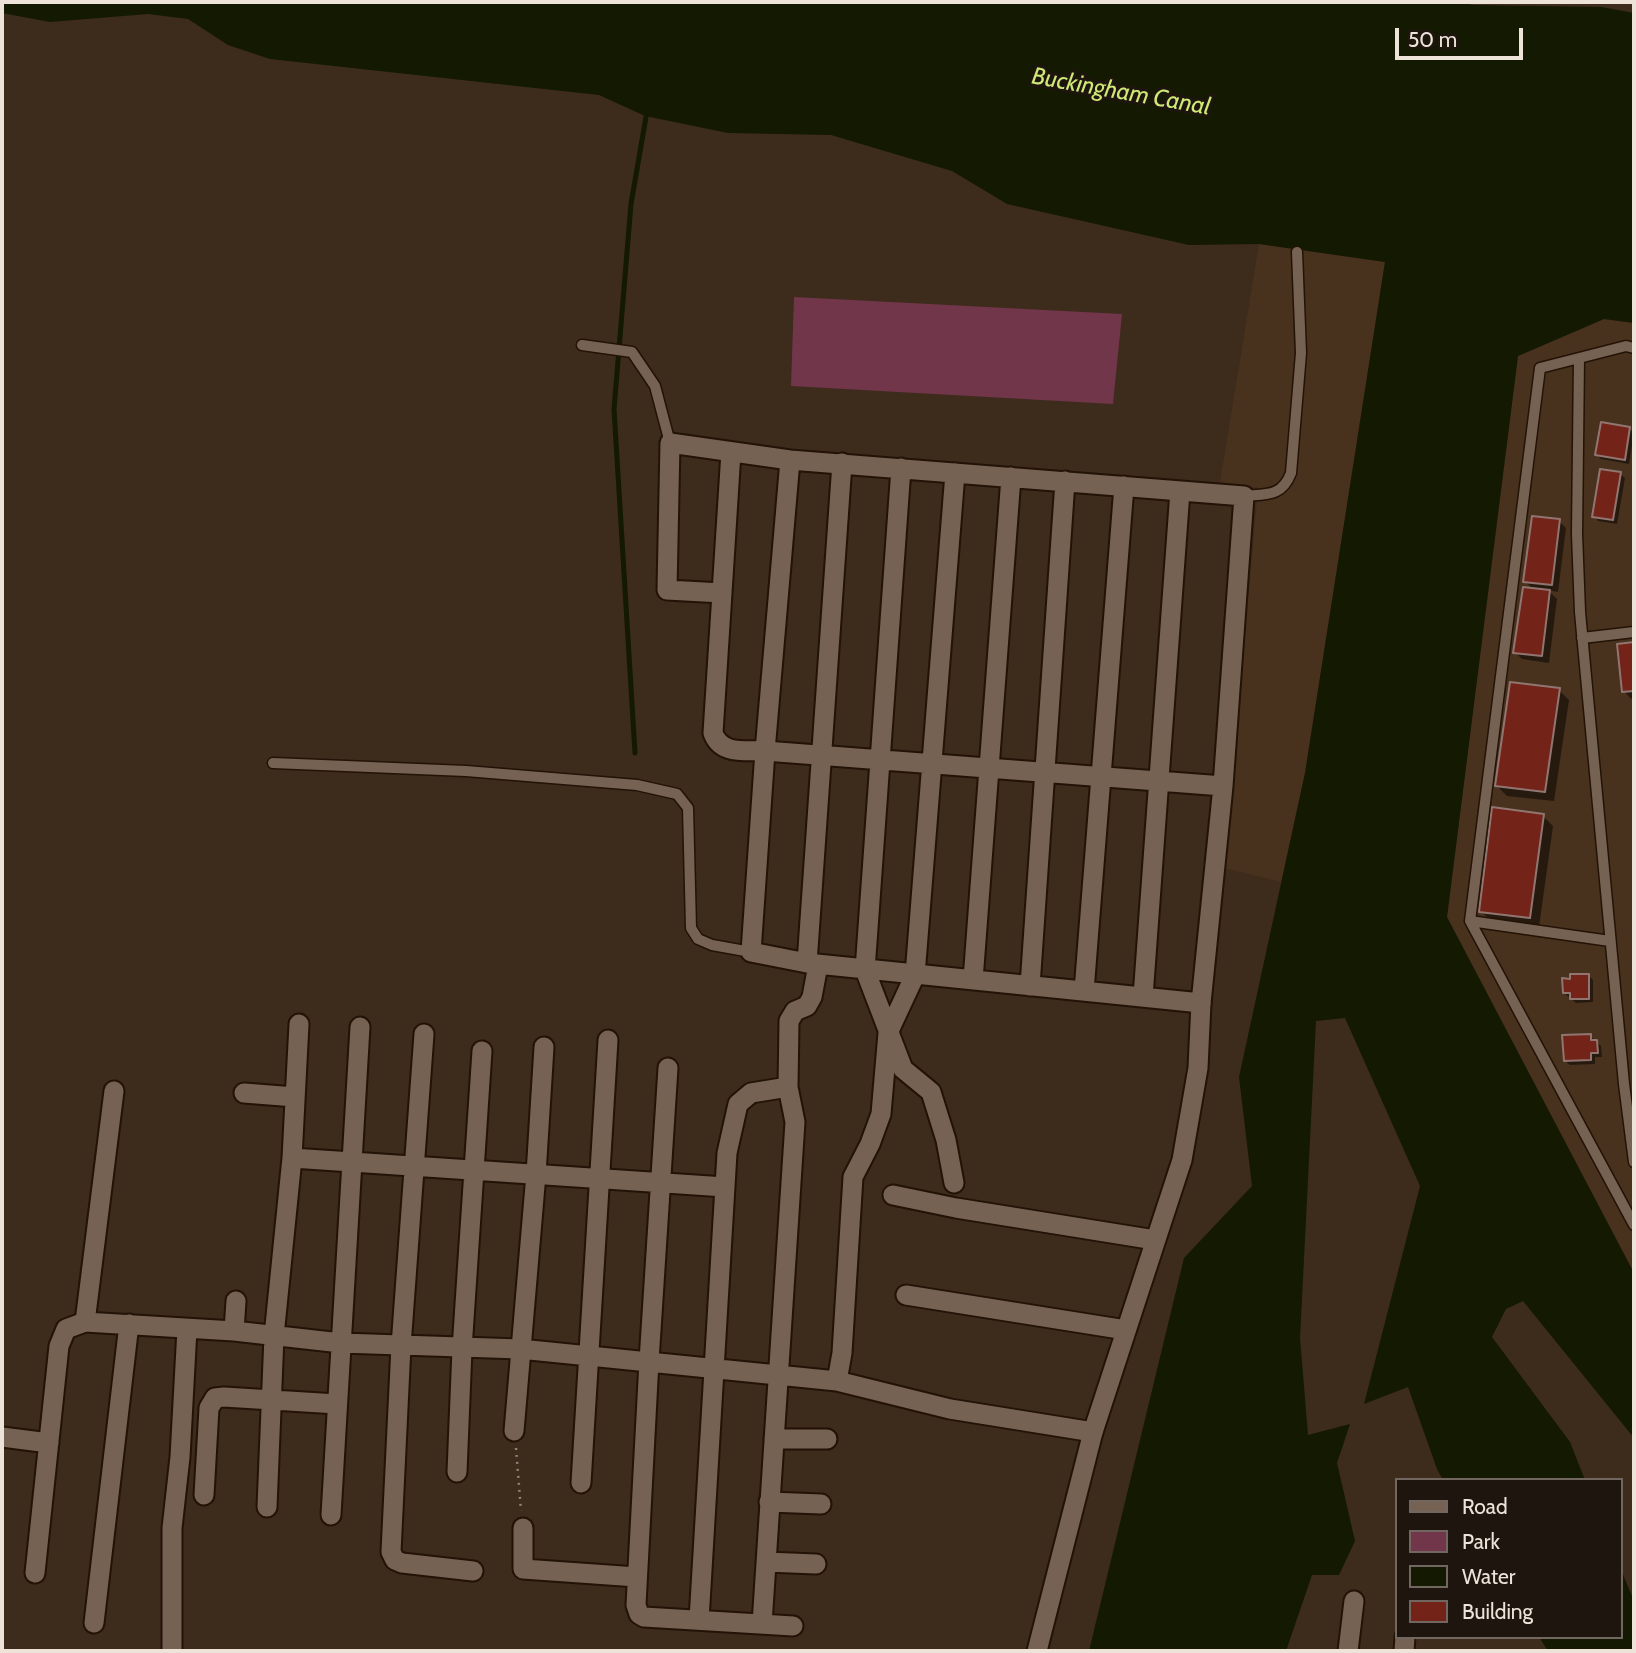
<!DOCTYPE html>
<style>
body{margin:0}
#map{position:relative;width:1636px;height:1653px;overflow:hidden;background:#3d2b1c;font-family:Cabin,sans-serif}
canvas{display:block}
.frame{position:absolute;inset:0;border:4px solid #eee3d9;pointer-events:none}
.legend{position:absolute;left:1395px;top:1478px;width:228px;height:161px;box-sizing:border-box;background:#1e150f;border:2px solid #716760;margin:0;padding:9px 12px;list-style:none;font-size:21px;color:#eee3d9}
.legend li{display:flex;align-items:center;gap:14px;height:35px}
.legend b{width:35px;border:2px solid #716760}
.scale{position:absolute;left:1395px;top:28px;width:128px;height:32px;box-sizing:border-box;border:4px solid #eee3d9;border-top:0;padding-left:9px;font-size:21px;line-height:24px;white-space:nowrap;color:#eee3d9;-webkit-text-stroke:5px #1e150f;paint-order:stroke}
</style>
<div id="map">
<canvas width="1636" height="1653"></canvas>
<div class="frame"></div>
<ul class="legend">
<li><b style="height:9px;background:#766252"></b>Road</li>
<li><b style="height:19px;background:#72364a"></b>Park</li>
<li><b style="height:19px;background:#141901"></b>Water</li>
<li><b style="height:19px;background:#742319"></b>Building</li>
</ul>
<div class="scale">50 m</div>
</div>
<script>
const g = document.querySelector('canvas').getContext('2d');
g.lineJoin = 'round';
function paint(path, color) { g.fillStyle = color; g.fill(path, 'evenodd'); }
function strokePath(path, color, width, dash) { g.strokeStyle = color; g.lineWidth = width; g.lineCap = dash ? 'butt' : 'round'; g.setLineDash(dash || []); g.stroke(path); }
function drawText(font, color, halo, rows, align = 'center') {
  g.font = font + ' Cabin,sans-serif'; g.lineWidth = 6; g.setLineDash([]); g.textBaseline = 'middle'; g.strokeStyle = halo; g.fillStyle = color; for (const [text, x, y, turn = 0] of rows) {
    g.save(); g.translate(x, y); g.rotate((+turn || 0) * Math.PI / 180); g.textAlign = isNaN(turn) ? turn : align; if (halo) g.strokeText(text, 0, 0); g.fillText(text, 0, 0); g.restore();
  }
}
const built = new Path2D(`
 M1259,244L1385,262L1305,773L1281,882L1224,868L1258,488L1220,482Z
 M1604,319L1634,323V1273L1447,918L1518,356Z`);
const green = new Path2D(`
 M794,297L1122,314L1113,404L791,386Z`);
const water = new Path2D(`
 M2,2H1454L1474,5L1602,7L1634,13V323L1604,319L1518,356L1447,917L1634,1273V1438L1523,1301L1506,1309L1492,1337L1570,1442L1585,1480H1443L1437,1469L1408,1387L1364,1404L1420,1186L1345,1018L1316,1021L1300,1338L1308,1435L1350,1424L1337,1463L1355,1541L1339,1575H1312L1286,1651H1089L1184,1258L1252,1186L1239,1077L1305,773L1385,262L1259,244L1189,245L1007,204L952,171L831,135L728,133L645,116L599,95L270,59L228,45L188,19L148,14L50,22L2,13Z
 M1620,1567L1634,1601V1651H1548L1539,1637H1620Z`);
const shadow = new Path2D(`
 M1630,429L1634,433L1629,464L1601,459L1596,454Z
 M1620,474L1625,478L1617,524L1598,521L1594,516Z
 M1559,521L1566,528L1558,592L1548,590L1557,599L1549,663L1522,659L1515,652L1534,590L1525,581Z
 M1634,644V698L1631,699L1624,691L1619,645Z
 M1559,690L1569,700L1554,801L1507,796L1497,786Z
 M1543,816L1553,826L1539,927L1491,921L1481,911Z
 M1588,975L1593,980V1002L1576,1003L1564,993Z
 M1590,1036L1601,1046L1602,1057H1595V1064L1570,1065L1565,1061Z`);
const stream = new Path2D(`
 M635,753L614,409L631,204L647,111`);
const building = new Path2D(`
 M1601,422L1630,427L1625,460L1595,455Z
 M1600,469L1621,472L1613,520L1592,517Z
 M1532,516L1560,519L1552,585L1523,582Z
 M1523,587L1550,590L1542,656L1513,653Z
 M1634,642V691L1622,692L1617,644Z
 M1510,682L1560,688L1545,792L1495,786Z
 M1492,807L1544,814L1530,918L1479,912Z
 M1570,974H1589V999H1570V993H1563L1562,978L1570,979Z
 M1591,1034V1040H1597L1598,1053H1591V1060L1564,1061L1562,1035Z`);
const path = new Path2D(`
 M516,1448L521,1511`);
const service = new Path2D(`
 M582,345L632,352L655,386L670,443
 M1634,348L1626,346L1540,368L1470,921L1634,1225
 M1579,358L1577,534L1580,612L1624,1084L1634,1162
 M1244,496C1266,494 1282,497 1291,473L1301,353L1297,252
 M1582,638L1634,632
 M273,763L466,771L637,785L677,794L688,808L691,928L698,939L712,945L751,952
 M1470,921L1610,941`);
const minor = new Path2D(`
 M670,443L790,460L1244,496L1223,786L1201,1003L807,963L751,952L765,751C744,750 721,755 713,733L722,593L667,590Z
 M790,460L765,751L1223,786
 M901,468L865,970L903,1069L931,1092L946,1140L954,1183
 M722,593L731,452
 M807,963L842,463
 M973,980L1011,477
 M1030,986L1065,481
 M1084,991L1124,486
 M1143,997L1180,491
 M424,1034L401,1346L391,1552L395,1560L402,1563L473,1571
 M668,1068L649,1361L636,1605L639,1614L644,1617L793,1626
 M244,1093L295,1097
 M292,1158L725,1187
 M893,1195L956,1208L1155,1240
 M906,1295L1126,1330
 M85,1322L114,1091
 M234,1331L236,1301
 M837,1381L842,1353L853,1177L870,1144L881,1114L888,1033L915,975L955,473
 M514,1431L536,1174L544,1047
 M2,1437L49,1443
 M774,1439H827
 M457,1472L462,1349L482,1051
 M581,1483L608,1040
 M204,1495L209,1408L215,1398L224,1397L337,1404
 M769,1502L821,1504
 M267,1507L274,1336L292,1158L299,1024
 M331,1515L360,1027
 M523,1528V1569L637,1577
 M766,1562L816,1564
 M35,1573L59,1346L66,1329L85,1322L234,1331L341,1343L520,1349L837,1381L950,1409L1093,1432
 M699,1620L727,1153L738,1104L751,1093L788,1087
 M94,1623L129,1324
 M762,1624L795,1122L788,1087L789,1021L795,1011L807,1006L812,997L818,965
 M172,1651V1528L180,1457L187,1329
 M1348,1651L1354,1601
 M1404,1651L1405,1637`);
const tertiary = new Path2D(`
 M1037,1651L1093,1432L1182,1160L1198,1068L1201,1003`);
const waterNames = [
 ["Buckingham Canal",1121,92,10]
];
paint(built, '#48311d');
paint(green, '#72364a');
paint(water, '#141901');
paint(shadow, '#0007');
strokePath(stream, '#141901', 5);
paint(building, '#742319');
strokePath(building, '#907570', 2);
strokePath(service, '#231306', 13);
strokePath(minor, '#231306', 23);
strokePath(tertiary, '#231306', 23);
strokePath(path, '#908175', 2.5, [2, 5]);
strokePath(service, '#766252', 10);
strokePath(minor, '#766252', 19);
strokePath(tertiary, '#766252', 19);
drawText('italic 24px', '#cee975', '#1e150f', waterNames);
</script>
